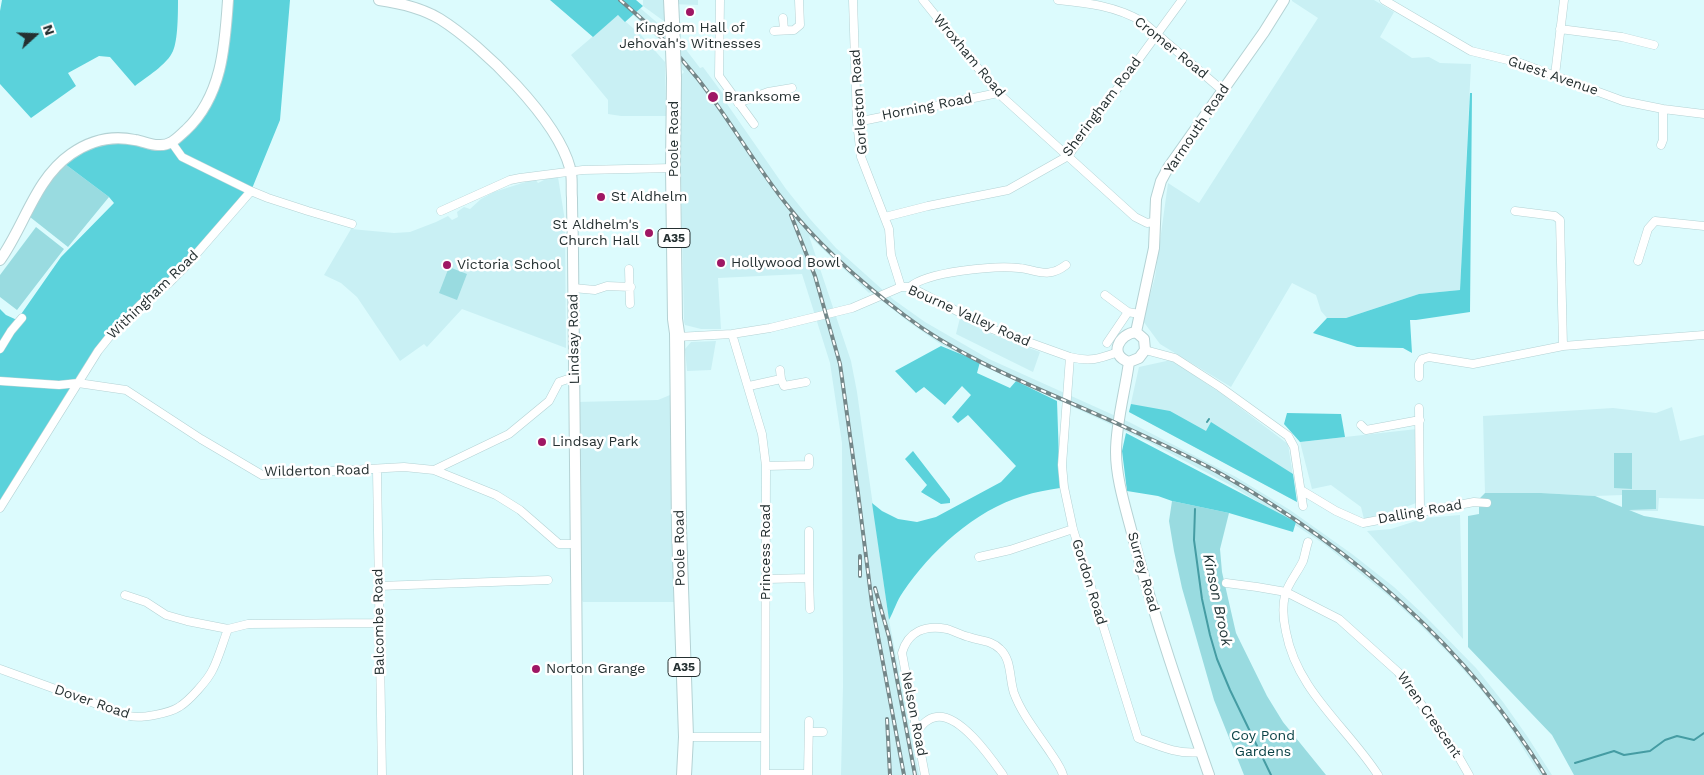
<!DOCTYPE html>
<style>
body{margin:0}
#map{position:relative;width:1704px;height:775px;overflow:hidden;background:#dcfbfd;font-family:"Work Sans",sans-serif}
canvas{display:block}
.north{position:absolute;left:10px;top:10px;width:50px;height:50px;-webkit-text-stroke:4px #fff;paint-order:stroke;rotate:70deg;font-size:14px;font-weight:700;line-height:20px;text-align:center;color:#253031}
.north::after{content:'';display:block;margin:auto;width:18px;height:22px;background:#253031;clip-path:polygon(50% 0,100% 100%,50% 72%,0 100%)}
</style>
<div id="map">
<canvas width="1704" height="775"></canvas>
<div class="north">N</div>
</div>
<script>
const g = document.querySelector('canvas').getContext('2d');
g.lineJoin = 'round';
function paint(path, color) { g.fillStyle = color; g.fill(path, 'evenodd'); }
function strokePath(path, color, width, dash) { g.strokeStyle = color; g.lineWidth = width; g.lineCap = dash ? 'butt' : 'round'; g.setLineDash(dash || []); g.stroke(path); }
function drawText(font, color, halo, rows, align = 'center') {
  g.font = font + ' "Work Sans",sans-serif'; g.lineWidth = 5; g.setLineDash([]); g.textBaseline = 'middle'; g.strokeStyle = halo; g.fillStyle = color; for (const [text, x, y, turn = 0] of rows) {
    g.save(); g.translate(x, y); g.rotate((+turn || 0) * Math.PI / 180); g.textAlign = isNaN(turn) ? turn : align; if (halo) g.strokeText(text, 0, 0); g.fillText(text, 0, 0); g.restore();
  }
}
const built = new Path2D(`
 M631,0L661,26L682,48L684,47L700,68L703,67L729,102L727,104L786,189L810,219L836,248L894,300L925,322L989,359L1129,422L1236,477L1290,510L1352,554L1394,587L1425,616L1476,668L1503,702L1527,736L1552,775H1540L1507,723L1481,690L1451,656L1418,623L1391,598L1324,544L1289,521L1232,486L1149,442L973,361L939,343L910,323L871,292L869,293L809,236L851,361L857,392L889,620L919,775H841L843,686L842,443L830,363L802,274L718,278L721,329H701L685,325L684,322L679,77L684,72L680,67L682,62L629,11Z
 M643,0H698V5L671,4L672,27L643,6Z
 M1292,0H1374L1394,12L1380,37L1412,58L1429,57L1440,63L1471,64L1460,290L1419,294L1346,318H1327L1321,311L1316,295L1292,283L1231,387L1160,344L1143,321L1155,277L1168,183L1199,203L1318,18L1292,1Z
 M618,15L641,35L665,62L666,116H621L608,114V100L571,55Z
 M558,177L565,221L566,348L462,309L427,347L424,344L400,361L357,297L341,283L324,275L351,229L394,233L410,232L436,222L448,216L452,220L458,217L457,212L464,207L470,209L481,199L494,192L535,179L538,183L546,179Z
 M960,318L986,332L1040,352L1033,372L956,334Z
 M716,341L711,370L687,371L685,349L691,342Z
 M1171,360L1222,394L1288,444L1297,502L1129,412L1139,367Z
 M670,395L674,602H583L579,597L577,402L658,400Z
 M1672,407L1680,441L1704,435V499L1659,498L1658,511H1624L1623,495L1595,496L1541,493H1485L1483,416L1613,408L1656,413Z
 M1417,429L1416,503L1393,512L1364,519L1361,507L1331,485L1312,489L1300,442Z
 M1460,515L1463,639L1367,531L1391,529L1425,518Z`);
const green = new Path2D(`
 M65,164L109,197L68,247L30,217C39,198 50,179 65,164Z
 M36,227L64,249L17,310L0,297V275Z
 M449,267L467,274L457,300L439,293Z
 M1614,453H1632V489L1614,488Z
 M1622,490H1656V509L1629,510L1644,516L1704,526V775H1574L1552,735L1468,647V516L1479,514V499L1485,493H1541L1595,496L1622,507Z
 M1172,501L1229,513L1220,549L1222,572L1236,633L1267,696L1283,722L1326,775H1244L1214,700L1182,588L1174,551L1169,521Z`);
const forest = new Path2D(`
 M2,0H178C178,13 178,40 173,51C167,65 146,77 135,86L110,57L99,56L68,73L76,86L31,118L0,84V11Z
 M228,0H290L280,120L251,191L184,268L110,336L0,508V309L6,315L17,320L61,257L114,203L109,197L61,161L114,137L157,145L194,122L220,70Z
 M550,0H636L643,6L625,22L618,15L593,37Z
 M1470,93H1472L1470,312L1416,320H1410L1412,353L1403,348L1357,347L1313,333L1327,318H1346L1419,294L1460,290Z
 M941,346L980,362L977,373L1010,388L1016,381L1057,401L1060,488C1048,490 1035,492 1023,496C975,510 930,552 903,592C897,600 894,611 889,620L872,503L882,511L898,519L917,522L936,517L1001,482L1016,466L968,415L958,423L952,417L971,395L962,386L945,405L924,387L916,393L895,371Z
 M1131,404L1170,411L1206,431L1211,422L1293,474L1297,502L1129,412Z
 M1287,413L1341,414L1345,437L1300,442L1284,424Z
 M1126,433L1296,522L1293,532L1229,513L1172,501L1158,496L1127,491L1122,451Z
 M913,451L950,499V503L941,504L921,492L927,485L905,459Z`);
const stream = new Path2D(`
 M1207,422L1209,419
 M1195,509L1194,540L1202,599L1210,635L1217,659L1230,690L1271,775
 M1575,763L1614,751L1624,755L1650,751L1665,740L1677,736L1694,740L1704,733`);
const street = new Path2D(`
 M720,0L719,76L754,124
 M853,0L857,122L861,157L889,229L891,255L901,287
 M923,0L998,93L1135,217L1147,223L1154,222
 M1058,0C1088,3 1116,6 1143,22L1223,91
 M1384,0L1471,51L1520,63L1623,101L1663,109L1704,114
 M783,18L784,30
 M1560,29L1622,37L1654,45
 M774,31L794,30L800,25L799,0
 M1555,75L1564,0
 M738,103L768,92L792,88
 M857,122L998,93
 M172,143L182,157L251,191L268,198L308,211L352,224
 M1661,145L1663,140V109
 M441,211L510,180L520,178L583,170L673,168
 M1515,211L1555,216L1560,220L1563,346
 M885,217L928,206L1008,190L1068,156L1182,0
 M1638,261L1648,229L1655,221L1704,226
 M629,269L630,304
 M910,287C926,272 996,265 1019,268C1038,270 1048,279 1066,265
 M573,288L595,290L607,286L631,287
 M1105,295L1128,312L1139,314
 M732,334L762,434L766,466L765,775
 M677,337L732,334L770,328L852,308L901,287H910L992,329L1070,357C1090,362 1099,359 1118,352
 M1107,343L1128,312
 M0,349L11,331L22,318
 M1145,350L1175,358L1220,387L1288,436L1294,447L1303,506
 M1070,357L1062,465L1064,487L1073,529L1138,738C1159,746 1178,755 1201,752
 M780,370L781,379L784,386L806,382
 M1419,377V364L1422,359L1429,357L1473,364L1563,346L1704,335
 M0,381L59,385L78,383L126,390L201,439L262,475L404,467L434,470L496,495L520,510L559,544H576
 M749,386L781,379
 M1419,408L1420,511
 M1361,425L1366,430L1420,420
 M766,466L809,465V458
 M377,470L382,775
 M434,470L509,434L549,401L559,382L574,377
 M1301,490L1336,511L1363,523L1474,502L1487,503
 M0,508L98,351L110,336L141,304L168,284L184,268L251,191
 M1308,542C1306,548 1305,555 1303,561C1298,572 1288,583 1285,595C1282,608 1283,619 1286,632C1297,691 1347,727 1378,775
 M979,557L1010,550L1073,529
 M809,578L810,609
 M767,579L809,578V531
 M1226,583L1257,587L1286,592L1339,619L1398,672L1457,754L1469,775
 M379,586L548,580
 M125,595L146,602L166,615L187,621L228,629
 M0,669L130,716C141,719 170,713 179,707C189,701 208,680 213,669C219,657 223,642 228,629L248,624L379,623
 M917,731C923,724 928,718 936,717C960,713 991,758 1003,775
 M809,732H823
 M686,737H765
 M765,774H808L809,721
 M925,775L902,653C908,631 925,625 947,629C954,631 961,635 969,637C980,641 991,640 1000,649C1012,660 1009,678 1014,693C1022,715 1039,735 1052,755C1056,761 1061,768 1063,775`);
const secondary = new Path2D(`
 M379,0C400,3 422,8 440,19C483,46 557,119 570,168C573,177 571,189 572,198C572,217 573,236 573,255L578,775
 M0,260C25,225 35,179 71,154C91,140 112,135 135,140C143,141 150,145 158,145C171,146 177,138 186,130C222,96 225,46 228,0
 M1136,332L1154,248L1156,199L1161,181L1168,168L1264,32L1284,0
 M1136,332L1144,339L1145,350L1139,358L1129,362C1108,355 1119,334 1136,332Z
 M1129,362C1125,392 1116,422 1116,452C1116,481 1127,512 1134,541C1155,620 1182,698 1209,775`);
const highway = new Path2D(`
 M671,0L672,21
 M674,78L673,168L675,319L677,333L679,528L686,737L684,775`);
const rail = new Path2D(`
 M620,0C649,24 675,50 698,79C730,120 755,165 787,205C820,247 862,283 904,315C969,365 1055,394 1129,429C1161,444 1193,458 1223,475C1352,548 1468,648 1545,775
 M791,215L815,276L840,364L858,493L872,604L904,775
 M860,576V556
 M875,588L889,637L915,775
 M887,719L890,775`);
const highwayBridge = new Path2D(`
 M672,21L674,78`);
const markers = [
 [690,12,5,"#9f1764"],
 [713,97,6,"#9f1764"],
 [601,197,5,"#9f1764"],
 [649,233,5,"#9f1764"],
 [721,263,5,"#9f1764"],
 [447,265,5,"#9f1764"],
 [542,442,5,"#9f1764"],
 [536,669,5,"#9f1764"]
];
const shields = [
 [674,238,32],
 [684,667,32]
];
const shieldNames = [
 ["A35",674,238],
 ["A35",684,667]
];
const poiNames = [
 ["Kingdom Hall of",690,28,"center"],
 ["Jehovah's Witnesses",690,44,"center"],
 ["Branksome",724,97],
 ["St Aldhelm",611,197],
 ["St Aldhelm's",639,225,"right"],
 ["Church Hall",639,241,"right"],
 ["Hollywood Bowl",731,263],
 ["Victoria School",457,265],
 ["Lindsay Park",552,442],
 ["Norton Grange",546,669]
];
const streetNames = [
 ["Cromer Road",1171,48,39],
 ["Wroxham Road",969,56,50],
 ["Guest Avenue",1553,76,19],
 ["Gorleston Road",859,102,-94],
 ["Horning Road",927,107,-11],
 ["Sheringham Road",1102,107,-53],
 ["Yarmouth Road",1197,129,-56],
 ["Poole Road",674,139,-90],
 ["Withingham Road",153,295,-44],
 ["Bourne Valley Road",969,316,24],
 ["Lindsay Road",574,339,-91],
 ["Wilderton Road",317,471,-1],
 ["Dalling Road",1420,512,-10],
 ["Poole Road",680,548,-91],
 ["Princess Road",766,552,-90],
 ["Surrey Road",1143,572,74],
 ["Gordon Road",1089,582,73],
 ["Balcombe Road",379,622,-91],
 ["Dover Road",92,702,19],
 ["Nelson Road",914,714,79],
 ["Wren Crescent",1429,715,55]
];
const parkNames = [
 ["Coy Pond",1263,736],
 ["Gardens",1263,752]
];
const waterNames = [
 ["Kinson Brook",1217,600,78]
];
paint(built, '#c9f0f4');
paint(green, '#99dbe0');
paint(forest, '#5bd2db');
strokePath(stream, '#459ca3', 2);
strokePath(street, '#b4d2d4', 9);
strokePath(secondary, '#b4d2d4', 12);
strokePath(highway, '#b4d2d4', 16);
strokePath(street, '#fff', 8);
strokePath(secondary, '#fff', 10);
strokePath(highway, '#fff', 14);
strokePath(rail, '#748789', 4);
strokePath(rail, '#fff', 2, [5.5]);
strokePath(highwayBridge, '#b4d2d4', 16, []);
strokePath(highwayBridge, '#fff', 14);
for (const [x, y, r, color] of markers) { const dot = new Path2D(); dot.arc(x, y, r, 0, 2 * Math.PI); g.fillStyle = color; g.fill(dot); strokePath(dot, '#fff', 2); }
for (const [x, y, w] of shields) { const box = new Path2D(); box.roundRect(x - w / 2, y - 9.5, w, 19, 4); g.fillStyle = '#fff'; g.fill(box); strokePath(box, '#253031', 1); }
drawText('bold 12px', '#253031', null, shieldNames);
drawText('14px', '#253031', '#fff', poiNames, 'left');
drawText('14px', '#253031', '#fff', streetNames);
drawText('14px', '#0b4347', '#fff', parkNames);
drawText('italic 15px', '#1b3032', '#fff', waterNames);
</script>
